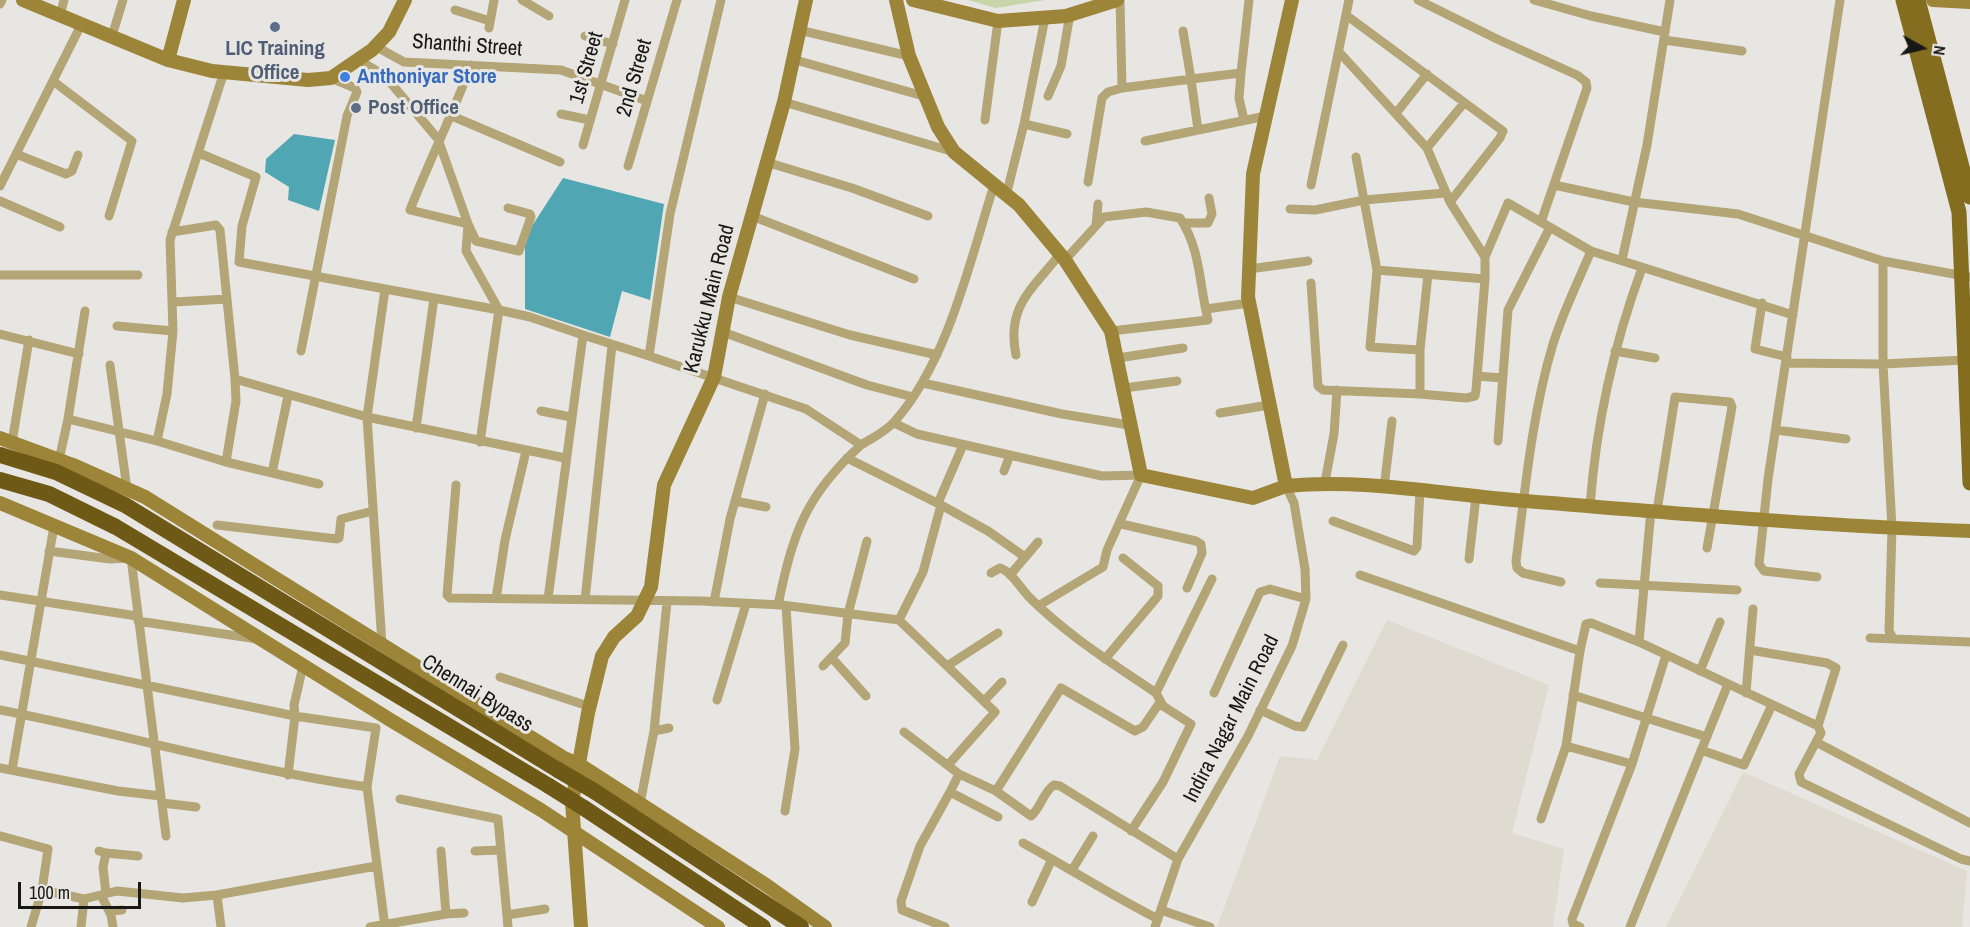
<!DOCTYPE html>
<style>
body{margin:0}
#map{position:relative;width:1970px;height:927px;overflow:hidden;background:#e8e6e3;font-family:"Archivo Narrow",sans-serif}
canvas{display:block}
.north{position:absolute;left:1892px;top:18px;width:60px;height:60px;-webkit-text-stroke:4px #e8e6e3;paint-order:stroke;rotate:98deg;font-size:16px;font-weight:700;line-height:24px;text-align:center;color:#171715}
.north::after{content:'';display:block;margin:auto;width:21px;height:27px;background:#171715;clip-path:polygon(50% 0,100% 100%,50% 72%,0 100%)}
.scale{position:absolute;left:18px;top:882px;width:123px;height:27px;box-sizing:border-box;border:3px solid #171715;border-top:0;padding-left:8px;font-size:18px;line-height:21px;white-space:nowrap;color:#171715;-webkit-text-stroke:4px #e8e6e3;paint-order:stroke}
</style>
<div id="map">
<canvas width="1970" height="927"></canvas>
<div class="north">N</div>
<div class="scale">100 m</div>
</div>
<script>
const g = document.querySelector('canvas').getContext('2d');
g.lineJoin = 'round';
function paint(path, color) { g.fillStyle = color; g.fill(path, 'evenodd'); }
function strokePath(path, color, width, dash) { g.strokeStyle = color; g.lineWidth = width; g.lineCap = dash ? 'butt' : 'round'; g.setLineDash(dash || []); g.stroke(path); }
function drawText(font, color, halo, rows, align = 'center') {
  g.font = font + ' "Archivo Narrow",sans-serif'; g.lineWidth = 6; g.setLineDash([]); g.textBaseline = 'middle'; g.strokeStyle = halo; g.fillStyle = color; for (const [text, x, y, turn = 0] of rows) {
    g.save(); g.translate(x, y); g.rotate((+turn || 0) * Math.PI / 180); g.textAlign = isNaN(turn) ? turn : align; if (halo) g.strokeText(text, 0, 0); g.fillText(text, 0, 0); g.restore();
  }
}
const built = new Path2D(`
 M1387,620L1549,685L1512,833L1564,849L1553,927H1217L1280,756L1317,760Z
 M1743,772L1967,871L1962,927H1666Z`);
const green = new Path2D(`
 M968,0H1045L996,8Z`);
const water = new Path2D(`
 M294,134L335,140L319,211L288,200L289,187L265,172L266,159Z
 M563,178L664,204L650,300L622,291L610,337L525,309V237Z`);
const street = new Path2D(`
 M522,0L549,16
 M721,0L670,214L649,356L806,409L861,445C872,438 887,431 895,421C948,361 970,261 994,185
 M1418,0L1499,40L1577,75L1586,82L1587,88L1541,222
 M1534,0L1591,16L1665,32
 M0,4L2,0
 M455,10L490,21
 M60,15L64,0
 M1346,15L1503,131L1500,138L1450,202
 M1045,18L1024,124L1067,134
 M489,28L494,0
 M799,30L909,56
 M112,36L123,0
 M585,36L613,44
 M1664,40L1742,51
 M375,46L404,62L561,70L647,101
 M1339,52L1427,148L1450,202L1485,257L1508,203L1591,251L1793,315
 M357,59L384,75L438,139L468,224L466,251L499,310
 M792,59L927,97
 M471,65C453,114 429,161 410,210L468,224L476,241L519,251L531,217L530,214L508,208
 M224,72L170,240L173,331L167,394L157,441L226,462L319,484
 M1241,73L1239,98L1244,120
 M53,81L132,141L109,216
 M1122,88L1191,79L1183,31
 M1048,96L1061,66L1070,14
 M784,102L954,152
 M1397,112L1427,74
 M561,114L590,120
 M452,116L560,162
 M985,120L998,21
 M1198,130L1191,79L1241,73L1249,0
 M1145,141L1266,116
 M583,145L625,0
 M1427,148L1464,103
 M199,153L256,177L242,226L239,262L499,310L530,317L583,335L548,599
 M16,154L66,174L72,171L78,155
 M1356,157L1377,270L1370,347L1420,350
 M766,162L852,188L928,216
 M628,166L677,0
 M1088,182L1102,98L1108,92L1122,88L1120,0
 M1311,185L1349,0
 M1554,185L1634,202L1738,214L1883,261V364L1892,528L1889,631L1893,638
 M0,186L81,25
 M1006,196L1024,124
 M0,201L60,227
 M1290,209L1315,210L1364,200L1445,193
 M752,216L914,279
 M1183,223H1208L1212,214L1209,198
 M1096,225L1098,204
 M172,232L216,225L220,230L235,379L236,401L226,462
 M1065,260L1104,217L1146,212L1180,218C1201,250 1199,284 1208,320L1111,331
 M1622,260L1647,145L1670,0
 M1883,261L1970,277
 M1249,269L1308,261
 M1377,270L1485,279V257
 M1428,274L1420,350V394L1466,398L1475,396L1476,390L1485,279
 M0,275H138
 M1311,283L1318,386L1323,390L1420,394
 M729,297L850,335L937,355
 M174,302L227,299
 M1762,303L1755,349L1787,357
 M1206,309L1249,303
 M117,326L173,331
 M723,332L867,385L913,397
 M0,334L79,354
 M583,335L649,356
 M301,351L347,116L357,92L355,88L331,78
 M1615,351L1655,358
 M1016,355C1006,306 1032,290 1060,254
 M1118,358L1183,348
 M1787,363L1883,364L1965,360
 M110,365L127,489
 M1477,376L1502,378
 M235,379L367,417L565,458
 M923,383L1062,414L1129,425
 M1124,388L1177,381
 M541,411L571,417
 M1220,413L1269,405
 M68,419L85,311
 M894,423L917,434L1102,476L1141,475L1107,550L1103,567L1038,606
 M416,428L434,298
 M1776,430L1846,439
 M1498,441L1508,310L1549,229
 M12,442L29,340
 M480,442L499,310
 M847,458L941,505L923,572L899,620
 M59,460L68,419L157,441
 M1004,471L1010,455
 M272,473L288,396
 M1325,482L1334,434L1337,390
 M456,485L447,595L450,598L701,601L782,605L899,620L995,712L949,764
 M1384,488L1392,421
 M735,501L766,507
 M938,503L963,445
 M941,505L988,531L1025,557
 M1590,506C1596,425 1614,344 1642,268
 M1657,511L1675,397L1730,402L1732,407L1707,548
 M1333,521L1414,551L1417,547L1420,491
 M1121,524L1196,541L1201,544L1202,553L1187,588
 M217,525L337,539L339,538L341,519L373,511
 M49,551L110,559L131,558L166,836
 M1469,559L1476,496
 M991,573L1000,568C1011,571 1021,589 1029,597C1067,635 1112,663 1156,693L1163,706L1191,724L1163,782L1131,831
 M1010,575L1038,542
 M1360,575L1580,651L1586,624L1591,623L1639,642L1651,510
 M1817,577L1764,571L1759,564L1768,479L1840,0
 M1561,582L1523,573L1517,568L1516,561C1525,490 1532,414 1553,344C1563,312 1578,282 1591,251
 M1600,583L1737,590
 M0,595L137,616
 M496,599L505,540L526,451
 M585,600L612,345
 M714,602L730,519L765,394
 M778,605C793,533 805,496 861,445
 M138,621L257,639
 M1870,638L1970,642
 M1639,642L1818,726L1821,733L1816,742L1970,823
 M382,644L367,417L385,289
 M1750,650L1827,663L1836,668L1818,726
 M0,655L295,716L294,705L303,666
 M832,658L866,696
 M1105,659L1158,596V586L1123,558
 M823,666L845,643L848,614L867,541
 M947,666L998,633
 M1700,671L1720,622
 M500,677L591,707
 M1156,693L1212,579
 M1214,693L1260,592L1270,589L1306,599
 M1746,693L1753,609
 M1573,695L1707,737
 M717,700L746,604
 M984,701L1002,682
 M0,710C123,734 243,769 367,787L376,728L295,716L288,775
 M1260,710L1295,726L1303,727L1343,645
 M654,731L669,728
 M904,732L959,774L950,792
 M1816,742L1799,774L1801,782L1961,859L1970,861
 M1566,746L1632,764
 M1701,750L1744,765L1772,705
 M0,768L118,791L161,796
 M12,770L54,526
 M959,774L996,791L1031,816C1041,808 1043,792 1054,785L1060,786L1178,859
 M367,787L385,927
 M996,791L1061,688L1135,731L1143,727L1158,705L1163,706
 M400,799L498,819L508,927
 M162,803L196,807
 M640,804L654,731L667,602
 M785,811L795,749L786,606
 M1541,819L1566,746L1580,651
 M1,836L48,849L42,890L84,899L117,891L183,898L217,895
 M1023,843C1069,868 1112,896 1158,919
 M99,851L106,853L103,867L106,894
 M475,851L501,850
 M106,853L138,856
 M1072,870L1093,836
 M101,895L111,915L113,927
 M1032,902L1052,859
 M1161,910L1210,927
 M109,911L122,910
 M446,914L464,913
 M507,915L545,909
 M31,927L42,890
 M81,927L84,899
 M221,927L217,895L376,866
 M370,927L446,914L441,851
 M945,927L902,910L901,901L920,846L950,792L998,817
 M1155,927L1178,859L1248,736L1292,646L1306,599L1305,569L1294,503L1286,486
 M1580,927L1573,924L1572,919L1632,764L1666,655
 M1630,927L1728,684`);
const secondary = new Path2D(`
 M23,0L168,60L212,71L308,80L331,78L372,50L389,32L405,0
 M896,0L909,56L938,127L954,152L1019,205L1065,260L1111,331L1141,475L1253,498L1286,486
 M913,0L998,21L1066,16L1117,0
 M1292,0L1253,174L1248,297L1286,486C1365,478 1446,495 1526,501C1673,513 1822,526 1970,531
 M1933,0L1970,2
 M168,60L184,0
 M0,438L73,465L145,497L564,758L580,765L766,885L825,927
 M0,503L131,558L392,721L541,810L718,927
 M581,927L572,802L588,713L602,656L614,637L637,616L651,587L664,485L714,377L729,297L784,102L806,0`);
const primary = new Path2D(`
 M1903,0L1959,212L1970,483
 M1918,0L1970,197`);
const highway = new Path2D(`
 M0,455L56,472L125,505L558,770
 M0,480L49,494L116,527L549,786
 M594,791L801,927
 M584,808L763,927`);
const highwayBridge = new Path2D(`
 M558,770L594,791
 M549,786L584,808`);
const markers = [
 [275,27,6,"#5c6f8a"],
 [345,77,6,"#3f7fe0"],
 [356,108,6,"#5c6f8a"]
];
const streetNames = [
 ["Shanthi Street",467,46,4],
 ["1st Street",587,68,-74],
 ["2nd Street",635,78,-74],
 ["Karukku Main Road",710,299,-76],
 ["Chennai Bypass",477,694,32],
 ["Indira Nagar Main Road",1232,719,-63]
];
const serviceNames = [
 ["LIC Training",275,49],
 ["Office",275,73],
 ["Post Office",368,108,"left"]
];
const shopNames = [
 ["Anthoniyar Store",357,77]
];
paint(built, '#e0dbd0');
paint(green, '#c8d4a9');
paint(water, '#50a6b3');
strokePath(street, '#b4a576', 9);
strokePath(secondary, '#9c8439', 14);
strokePath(primary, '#846d1e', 15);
strokePath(highway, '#6e5a16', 16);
strokePath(highwayBridge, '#6e5a16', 16);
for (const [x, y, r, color] of markers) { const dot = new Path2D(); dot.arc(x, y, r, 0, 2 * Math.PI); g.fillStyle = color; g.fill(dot); strokePath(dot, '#e8e6e3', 2); }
drawText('21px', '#171715', '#e8e6e3', streetNames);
drawText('bold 21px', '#4e5e75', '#e8e6e3', serviceNames);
drawText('bold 21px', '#366cbe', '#e8e6e3', shopNames, 'left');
</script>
